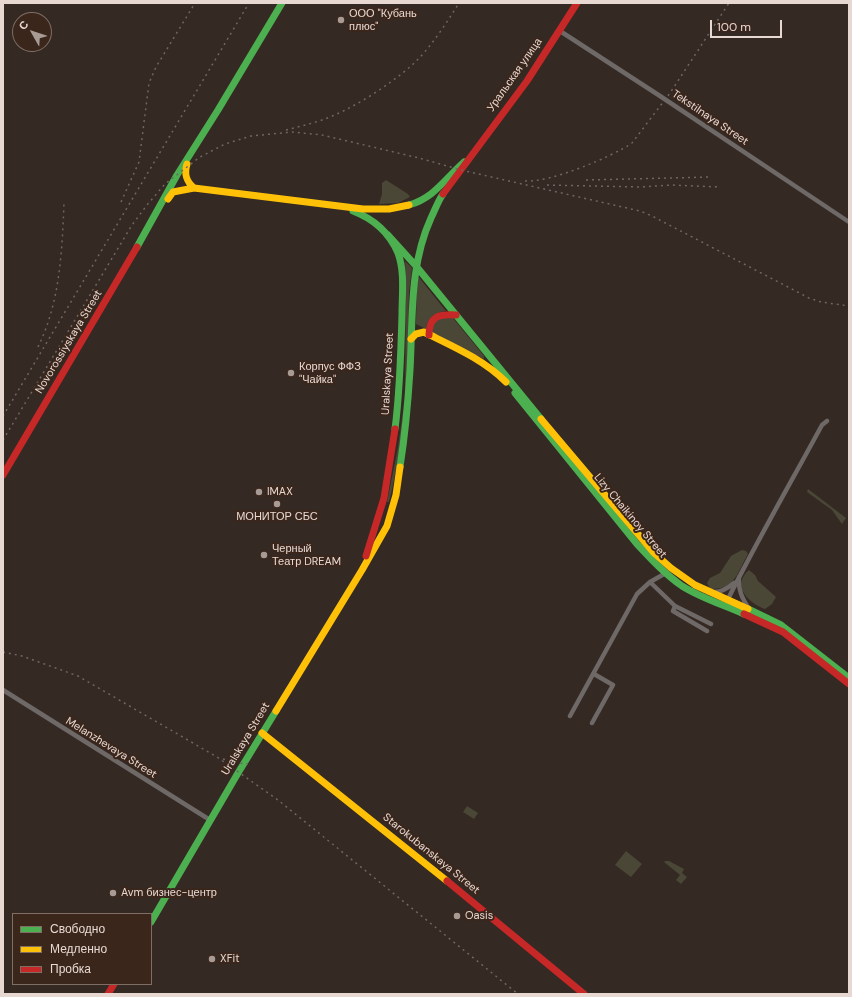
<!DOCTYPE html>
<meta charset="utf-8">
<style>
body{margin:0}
#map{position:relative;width:852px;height:997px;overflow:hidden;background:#342923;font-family:"DM Sans",sans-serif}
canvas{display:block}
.frame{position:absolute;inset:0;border:4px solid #e7d9d2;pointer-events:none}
.legend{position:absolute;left:12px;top:913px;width:140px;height:72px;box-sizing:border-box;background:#3b261c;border:1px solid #806e65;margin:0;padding:5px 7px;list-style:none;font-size:12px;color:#e7d9d2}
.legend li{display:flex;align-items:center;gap:8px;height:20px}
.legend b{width:20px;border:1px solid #806e65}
.north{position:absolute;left:12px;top:12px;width:40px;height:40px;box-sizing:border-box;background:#3b261c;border:1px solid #806e65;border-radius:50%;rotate:309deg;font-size:11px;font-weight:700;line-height:16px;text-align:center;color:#e7d9d2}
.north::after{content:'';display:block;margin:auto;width:14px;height:18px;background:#a89b95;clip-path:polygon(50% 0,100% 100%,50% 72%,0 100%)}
.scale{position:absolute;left:710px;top:20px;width:72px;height:18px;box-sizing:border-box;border:2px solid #e7d9d2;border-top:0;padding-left:5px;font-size:12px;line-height:14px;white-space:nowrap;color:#e7d9d2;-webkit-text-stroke:3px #3b261c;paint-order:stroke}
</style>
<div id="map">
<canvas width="852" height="997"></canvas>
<div class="frame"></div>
<ul class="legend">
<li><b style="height:5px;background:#4caf50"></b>Свободно</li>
<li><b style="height:5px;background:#ffc107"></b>Медленно</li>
<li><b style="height:5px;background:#c62828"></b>Пробка</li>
</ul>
<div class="north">С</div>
<div class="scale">100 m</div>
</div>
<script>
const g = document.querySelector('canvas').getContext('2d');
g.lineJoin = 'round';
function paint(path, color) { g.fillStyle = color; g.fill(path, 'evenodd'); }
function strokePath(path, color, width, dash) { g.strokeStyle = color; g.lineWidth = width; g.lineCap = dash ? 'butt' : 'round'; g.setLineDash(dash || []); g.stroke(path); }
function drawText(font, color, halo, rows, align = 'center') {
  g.font = font + ' "DM Sans",sans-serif'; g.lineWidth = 4; g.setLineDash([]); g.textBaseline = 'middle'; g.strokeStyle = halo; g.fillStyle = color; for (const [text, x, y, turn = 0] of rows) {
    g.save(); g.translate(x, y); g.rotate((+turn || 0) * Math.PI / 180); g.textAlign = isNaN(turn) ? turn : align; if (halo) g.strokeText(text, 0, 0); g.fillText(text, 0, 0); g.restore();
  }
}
const green = new Path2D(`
 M386,180L408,194L410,197L398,203L379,204L382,194V183Z
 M405,261L412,268L409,292L407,396H405L406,280Z
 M417,275L446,311C434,313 428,317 426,329L416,324Z
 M447,316L453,318L484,356V359L431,333C431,322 437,320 447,316Z
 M405,409C401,440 397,471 389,502H387L398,447L403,412Z
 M808,489L846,518L842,524L832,510L807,492Z
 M742,550L746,551L748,554C737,573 735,590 710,589L707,583L710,578L720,573L731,556Z
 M749,570L755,575L758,581L776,597L772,604L765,609C748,603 731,585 749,570Z
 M467,806L478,813L474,819L463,812Z
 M626,851L642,864L631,877L615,865Z
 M665,861H669L684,869L682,873L687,877L681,884L676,880L680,875L664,862Z`);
const street = new Path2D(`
 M560,31L660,96L849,222
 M739,577C738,590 742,598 749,609
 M650,582L675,606L673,611L707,631
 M713,592C721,593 728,588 734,583
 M727,601C757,541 790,484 822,425L827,421
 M675,606L711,624
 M3,690L210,820
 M570,716L637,594L650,582L666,573
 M592,723L613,685L594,674`);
const fast = new Path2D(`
 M409,205C434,198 445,179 464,162
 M353,211C374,219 389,232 398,253C405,272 402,294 402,314C401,352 400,391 395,429
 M388,235L416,266L541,419
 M137,247L177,175L218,110L282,3
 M515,393L637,544C651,559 665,574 682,586C701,598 724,605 744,614
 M400,467C405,435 408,403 410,370C413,319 409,266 431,218C435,210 438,201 443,194
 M748,609L781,625L849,678
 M151,922L238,773L276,711`);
const slow = new Path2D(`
 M187,164C184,174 186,181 194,188
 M168,199L173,192L194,188L363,209H389L409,205
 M411,339L416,334L424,332C452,346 483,359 506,382
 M541,419L654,553L671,568L695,585L748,609
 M276,711L362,570L387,526L396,495L400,467
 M262,733L447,881`);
const jam = new Path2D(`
 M443,194L527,81L577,3
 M429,335C429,316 439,314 456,315
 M3,475L137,247
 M366,556L384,498L395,429
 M744,614L783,632L849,684
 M447,881L584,994
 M108,994L114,984`);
const rail = new Path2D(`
 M286,130C298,127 310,124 322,120C351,110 388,86 411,66C430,49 445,25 459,3
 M586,180L711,177
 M525,181C549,183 612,157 632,143L670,93L729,3
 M547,185L641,187L671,185L720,187
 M121,202L139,162L149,83L156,67L195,3
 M38,347C60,302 62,252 64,203
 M3,416L249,3
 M3,440L132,225L147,205L165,184L200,157L225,144L251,136L292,132L322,135L419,158L461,170L640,211L652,216L809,298L821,302L849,306
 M3,652L22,656L78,676L217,757L278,800L518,994
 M223,759L236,763L248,764`);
const markers = [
 [341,20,4,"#a89b95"],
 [291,373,4,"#a89b95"],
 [259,492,4,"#a89b95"],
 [277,504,4,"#a89b95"],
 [264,555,4,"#a89b95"],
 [113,893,4,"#a89b95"],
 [457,916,4,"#a89b95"],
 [212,959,4,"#a89b95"]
];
const poiNames = [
 ["ООО \"Кубань",349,14],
 ["плюс\"",349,27],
 ["Корпус ФФЗ",299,367],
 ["\"Чайка\"",299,380],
 ["IMAX",267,492],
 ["МОНИТОР СБС",277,517,"center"],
 ["Черный",272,549],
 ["Театр DREAM",272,562],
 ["Avm бизнес-центр",121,893],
 ["Oasis",465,916],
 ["XFit",220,959]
];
const streetNames = [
 ["Уральская улица",515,75,-55],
 ["Tekstilnaya Street",710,118,34],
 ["Novorossiyskaya Street",69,342,-59],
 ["Uralskaya Street",388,374,-87],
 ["Lizy Chaikinoy Street",630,516,50],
 ["Uralskaya Street",246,739,-59],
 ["Melanzhevaya Street",111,748,32],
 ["Starokubanskaya Street",431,854,39]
];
paint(green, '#4a4737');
strokePath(street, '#6e6867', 4.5);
strokePath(fast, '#4caf50', 7);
strokePath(slow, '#ffc107', 7);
strokePath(jam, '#c62828', 7);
strokePath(rail, '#6e6764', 1.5, [2, 4]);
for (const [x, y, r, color] of markers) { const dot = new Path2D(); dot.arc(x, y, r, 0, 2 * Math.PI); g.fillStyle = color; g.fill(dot); strokePath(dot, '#3b261c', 1.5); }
drawText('11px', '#e7d9d2', '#3b261c', poiNames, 'left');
drawText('11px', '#e7d9d2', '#3b261c', streetNames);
</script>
